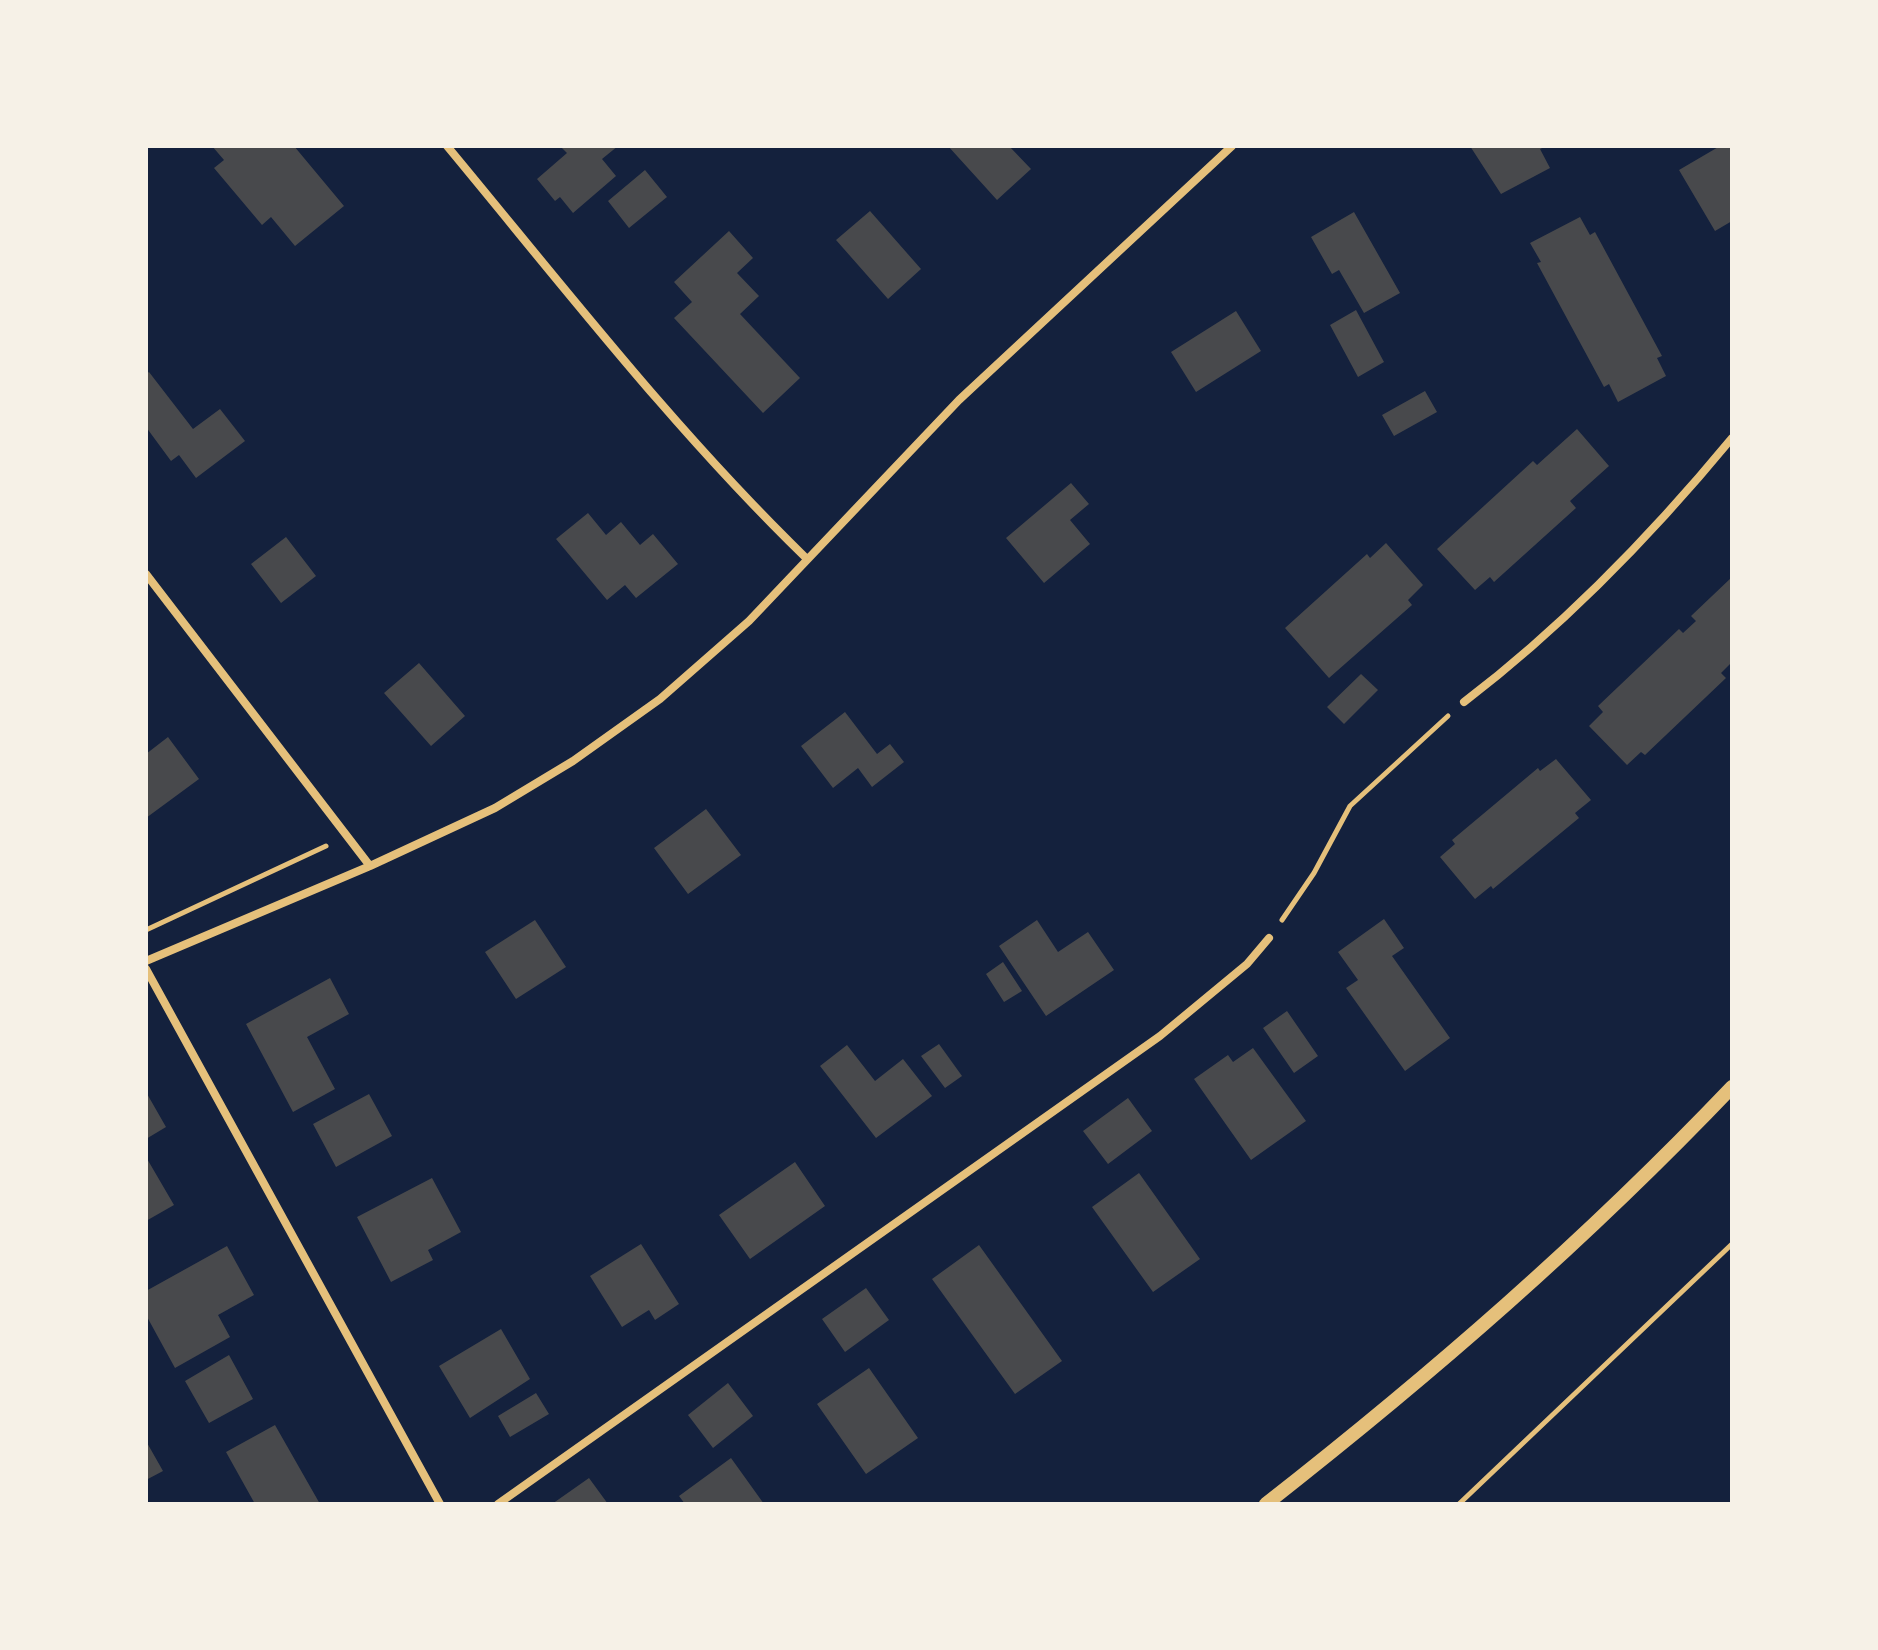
<!DOCTYPE html>
<style>
body{margin:0}
#map{position:relative;width:1878px;height:1650px;overflow:hidden;background:#14213d;font-family:"PT Sans Narrow",sans-serif}
canvas{display:block}
.frame{position:absolute;inset:0;border:148px solid #f6f1e7;pointer-events:none}
</style>
<div id="map">
<canvas width="1878" height="1650"></canvas>
<div class="frame"></div>
</div>
<script>
const g = document.querySelector('canvas').getContext('2d');
g.lineJoin = 'round';
function paint(path, color) { g.fillStyle = color; g.fill(path, 'evenodd'); }
function strokePath(path, color, width, dash) { g.strokeStyle = color; g.lineWidth = width; g.lineCap = dash ? 'butt' : 'round'; g.setLineDash(dash || []); g.stroke(path); }
const building = new Path2D(`
 M212,146H294L344,206L295,246L271,217L262,225L214,168L224,160Z
 M560,146H618L602,159L616,176L573,213L560,197L555,201L537,179L567,153Z
 M948,146H1009L1031,169L997,200Z
 M1470,146H1546L1540,149L1550,168L1501,194Z
 M1720,146H1732V221L1715,231L1679,170Z
 M645,170L667,197L629,228L608,201Z
 M870,211L921,269L888,299L836,240Z
 M1354,212L1400,293L1364,313L1339,270L1332,274L1311,237Z
 M1580,217L1590,235L1595,232L1662,356L1657,358L1666,376L1618,402L1609,384L1604,387L1537,263L1541,262L1530,243Z
 M729,231L753,258L737,273L759,296L740,314L800,378L763,413L674,318L692,302L674,282Z
 M1356,310L1384,362L1358,377L1330,325Z
 M1236,311L1261,351L1196,392L1171,352Z
 M149,372L193,429L220,409L245,441L196,478L179,455L171,461L146,427V374Z
 M1425,391L1437,412L1394,436L1382,415Z
 M1577,429L1609,466L1570,501L1576,508L1494,582L1490,577L1475,590L1437,549L1533,461L1537,465Z
 M1071,483L1089,504L1070,520L1090,544L1044,583L1006,538Z
 M588,513L606,535L621,522L640,545L653,534L678,564L636,598L625,585L607,600L556,539Z
 M286,537L316,576L281,603L251,564Z
 M1386,543L1423,585L1408,600L1412,605L1329,678L1285,628L1367,554L1370,558Z
 M1732,577V662L1721,673L1726,678L1645,755L1641,752L1627,765L1589,726L1603,712L1598,706L1679,629L1683,633L1696,621L1691,616Z
 M419,663L465,716L431,746L384,693Z
 M1361,674L1378,690L1344,724L1327,707Z
 M845,712L877,754L890,744L904,762L872,787L858,768L833,788L801,746Z
 M168,737L199,779L146,818V754Z
 M1556,759L1591,800L1575,813L1579,818L1493,889L1491,886L1475,899L1440,857L1455,844L1452,840L1538,768L1540,771Z
 M706,809L741,855L688,894L654,848Z
 M1384,919L1404,948L1392,956L1450,1038L1405,1071L1346,988L1358,980L1338,952Z
 M535,920L566,967L516,999L485,952Z
 M1037,920L1058,952L1088,932L1114,970L1046,1016L999,946Z
 M1003,962L1022,991L1004,1002L986,974Z
 M330,978L349,1014L307,1037L335,1089L293,1112L246,1024Z
 M1287,1011L1318,1056L1294,1073L1263,1028Z
 M939,1044L962,1076L945,1088L921,1056Z
 M847,1045L875,1081L903,1059L932,1096L876,1138L820,1066Z
 M1253,1048L1306,1121L1251,1160L1194,1079L1228,1055L1233,1062Z
 M146,1092L166,1127L146,1139Z
 M369,1094L392,1136L336,1167L313,1124Z
 M1128,1098L1152,1131L1108,1164L1083,1131Z
 M146,1157L174,1205L146,1221Z
 M795,1162L825,1206L750,1259L719,1215Z
 M1139,1173L1200,1259L1153,1292L1092,1207Z
 M432,1178L461,1232L428,1250L433,1260L391,1282L357,1217Z
 M641,1244L679,1304L655,1320L649,1310L622,1327L590,1276Z
 M979,1245L1062,1361L1015,1394L932,1279Z
 M227,1246L254,1295L218,1315L230,1337L175,1368L146,1315V1291Z
 M866,1288L889,1320L845,1352L822,1319Z
 M501,1329L530,1379L470,1418L439,1366Z
 M229,1355L253,1399L209,1423L185,1381Z
 M869,1368L918,1438L866,1474L817,1404Z
 M728,1383L753,1416L713,1448L688,1415Z
 M536,1393L549,1414L510,1437L498,1416Z
 M275,1425L320,1504H255L226,1452Z
 M146,1441L163,1471L146,1480Z
 M731,1458L764,1504H685L679,1496Z
 M589,1478L608,1504H552Z`);
const path = new Path2D(`
 M1282,920L1314,873L1350,806L1448,716
 M146,930L326,846
 M1459,1504L1732,1244`);
const minor = new Path2D(`
 M447,146C564,287 676,432 807,559
 M146,574L370,866
 M1464,702C1565,625 1651,536 1732,438
 M146,961L370,866L495,808L573,761L660,699L749,621L959,400L1232,146
 M146,969L440,1504
 M498,1504L1160,1036L1247,964L1269,938`);
const tertiary = new Path2D(`
 M1266,1504C1433,1373 1585,1241 1732,1087`);
paint(building, '#48494c');
strokePath(path, '#e5c07b', 5);
strokePath(minor, '#e5c07b', 8);
strokePath(tertiary, '#e5c07b', 14);
</script>
